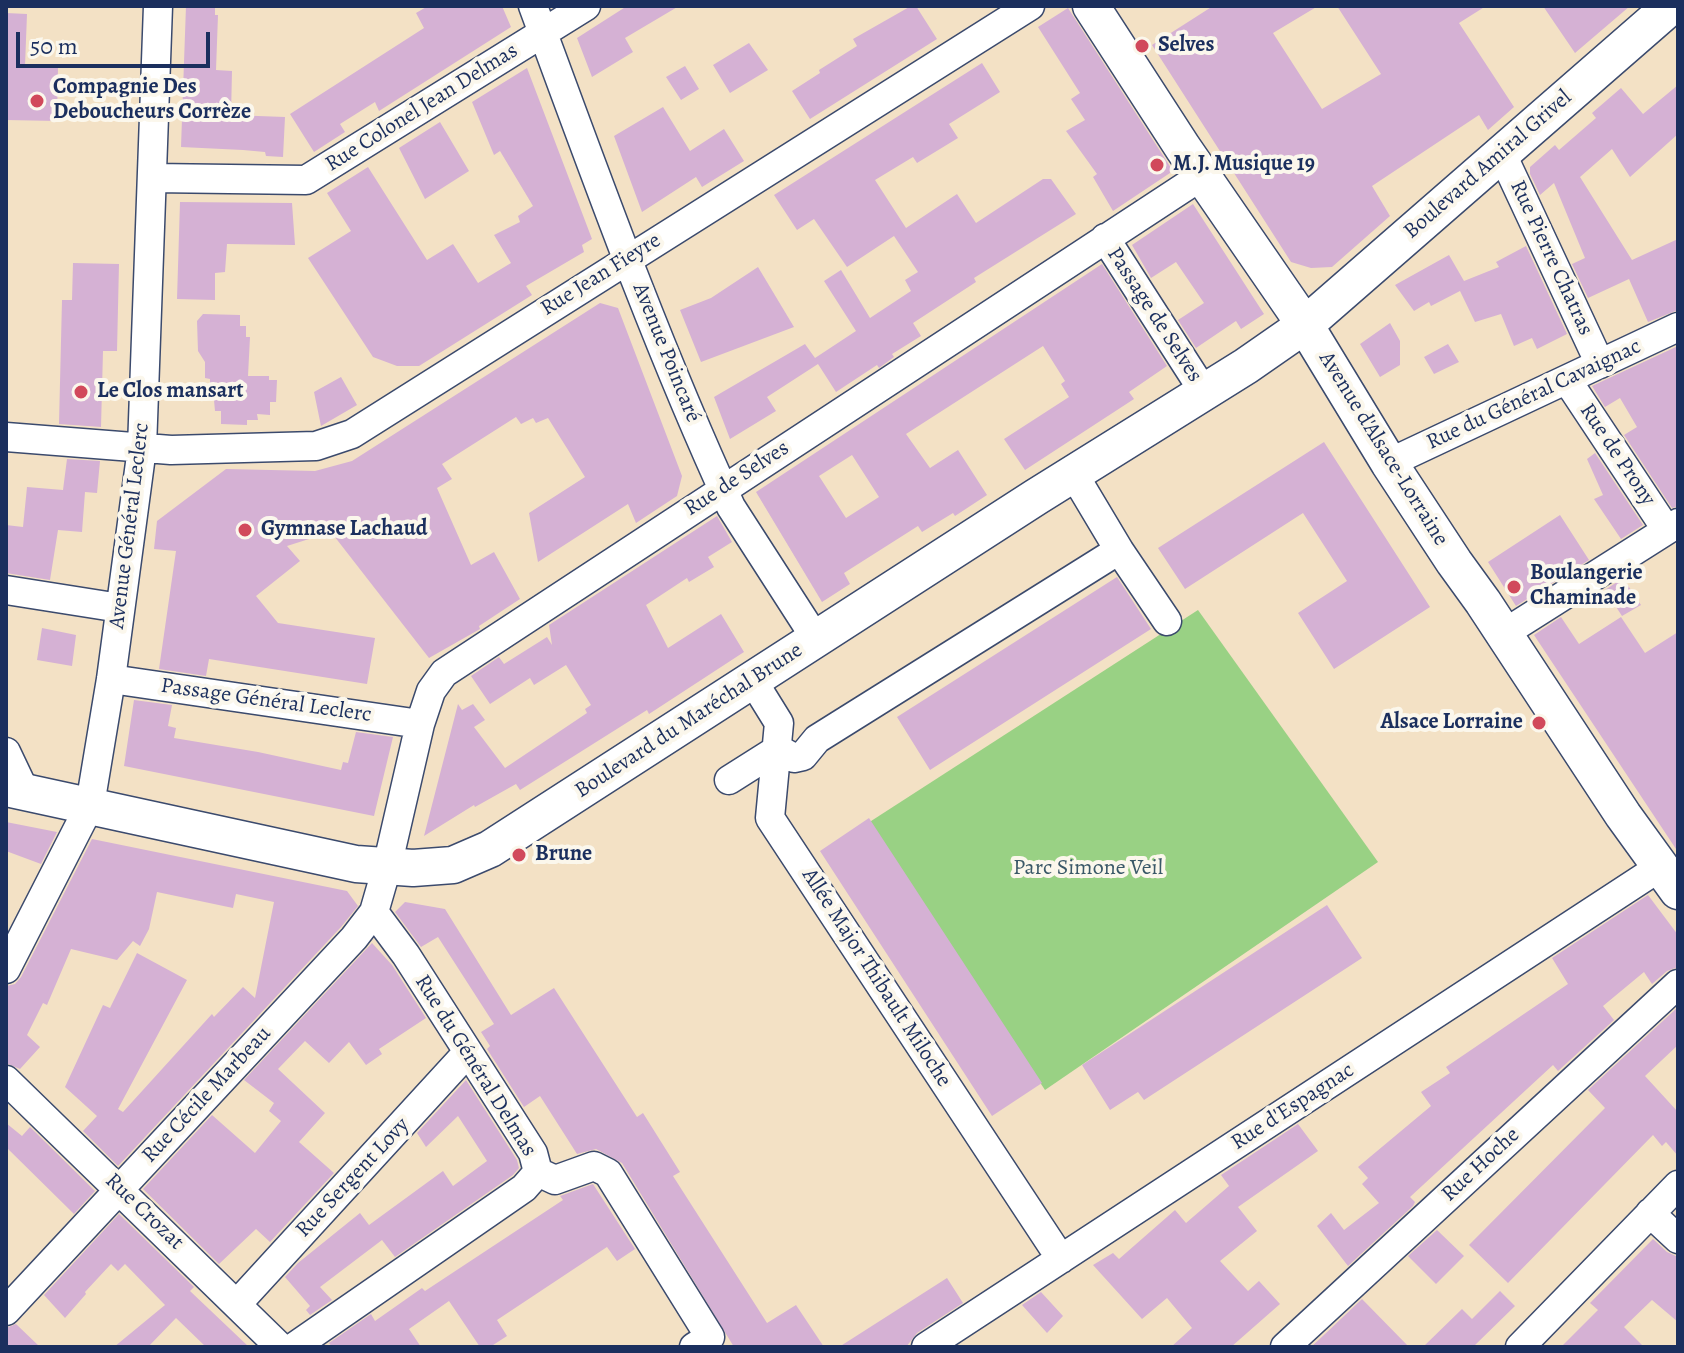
<!DOCTYPE html>
<meta charset="utf-8">
<style>
body{margin:0}
#map{position:relative;width:1684px;height:1353px;overflow:hidden;background:#f3e1c5;font-family:Alegreya,serif}
canvas{display:block}
.frame{position:absolute;inset:0;border:8px solid #1b2f5e;pointer-events:none}
.scale{position:absolute;left:16px;top:32px;width:194px;height:36px;box-sizing:border-box;border:4px solid #1b2f5e;border-top:0;padding-left:10px;font-size:24px;line-height:28px;white-space:nowrap;color:#1b2f5e;-webkit-text-stroke:6px #fbf7ec;paint-order:stroke}
</style>
<div id="map">
<canvas width="1684" height="1353"></canvas>
<div class="frame"></div>
<div class="scale">50 m</div>
</div>
<script>
const g = document.querySelector('canvas').getContext('2d');
g.lineJoin = 'round';
function paint(path, color) { g.fillStyle = color; g.fill(path, 'evenodd'); }
function strokePath(path, color, width, dash) { g.strokeStyle = color; g.lineWidth = width; g.lineCap = dash ? 'butt' : 'round'; g.setLineDash(dash || []); g.stroke(path); }
function drawText(font, color, halo, rows, align = 'center') {
  g.font = font + ' Alegreya,serif'; g.lineWidth = 8; g.setLineDash([]); g.textBaseline = 'middle'; g.strokeStyle = halo; g.fillStyle = color; for (const [text, x, y, turn = 0] of rows) {
    g.save(); g.translate(x, y); g.rotate((+turn || 0) * Math.PI / 180); g.textAlign = isNaN(turn) ? turn : align; if (halo) g.strokeText(text, 0, 0); g.fillText(text, 0, 0); g.restore();
  }
}
const green = new Path2D(`
 M1198,610L1378,862L1045,1090L868,823Z`);
const building = new Path2D(`
 M186,6H215V15H218L216,70L232,71L231,115L285,117L283,157L266,156L265,152L243,150L181,147Z
 M428,6H502L511,27L379,111L375,102L340,124L345,132L314,152L290,114L424,28L416,13Z
 M627,6H679L625,38L633,52L592,77L577,38Z
 M911,6H916L937,39L810,119L792,91L820,73L819,70L857,46L853,39Z
 M1213,6H1318L1273,33L1322,109L1381,74L1337,6H1486L1459,23L1514,107L1488,130L1479,115L1372,186L1390,216L1332,267L1311,268L1291,262L1152,45Z
 M1543,6H1630L1575,53Z
 M1068,8L1173,171L1113,211L1093,177L1097,174L1066,131L1085,120L1071,99L1080,93L1038,27Z
 M6,13L27,14L25,66L58,67L57,121L6,120Z
 M749,43L768,70L730,93L713,65Z
 M982,63L1000,92L949,124L958,138L917,163L913,157L875,180L906,228L957,194L976,223L1043,179H1051L1076,214L974,278L976,282L913,323L921,336L892,354L894,357L879,368L877,365L836,392L818,364L767,397L776,411L730,439L714,397L805,344L815,358L856,331L824,281L841,270L870,318L911,291L905,280L918,272L894,236L847,267L814,219L797,230L774,195Z
 M685,66L699,89L681,100L666,77Z
 M527,68L592,239L582,245L584,252L526,286L532,295L419,366H397L373,357L308,258L351,231L327,193L368,167L427,260L453,244L478,283L511,263L494,235L520,222L518,216L533,206L500,151L494,155L472,102Z
 M1678,85V134L1630,177L1612,149L1580,177L1632,260L1678,239V310L1648,322L1629,279L1588,298L1572,264L1585,258L1554,183L1540,195L1530,174V167L1555,145L1559,150L1596,118L1592,113L1621,88L1643,114Z
 M663,107L690,151L724,129L744,161L702,187L696,177L642,212L614,136Z
 M440,122L469,171L425,199L399,148Z
 M180,202L292,203L295,245L227,244L225,272L215,273V300L177,299Z
 M1193,204L1264,314L1241,329L1236,321L1196,348L1178,320L1204,303L1176,262L1151,278L1132,245Z
 M1526,246L1567,334L1537,349L1532,338L1514,346L1501,314L1475,322L1460,291L1431,306L1429,302L1414,311L1395,285L1449,255L1464,281L1499,267L1496,262Z
 M73,263L119,264L117,351H103L101,427L59,424L62,300H72Z
 M1102,264L1167,366L1129,392L1134,399L1025,470L1004,439L1069,397L1061,384L1065,381L1043,346L906,434L930,468L958,450L987,495L955,516L953,513L922,532L918,526L844,573L850,584L822,602L756,492ZM852,455L879,497L846,518L819,476Z
 M758,267L794,327L701,362L680,310L711,298Z
 M600,303L618,308L682,476L677,496L636,523L628,504L538,562L529,513L585,477L548,418L536,423L533,418L521,424L516,417L442,464L452,479L437,488L471,565L494,552L520,599L479,626L480,629L429,658L331,532L287,546L300,561L256,596L278,623L375,638L367,684L209,659L206,676L159,669L176,551L154,549L157,521L226,469L315,471L352,461Z
 M203,314L240,315V326H246V337H250L248,376H269V380H277L276,402H270V415L257,414L258,420H247V425L221,424V411H215L214,400H210V379L205,378V362L198,351L197,321Z
 M1390,323L1400,341V365L1380,377L1360,344Z
 M1448,344L1459,362L1434,374L1424,357Z
 M1678,346V506L1672,508L1624,435L1637,427L1620,398L1605,407L1592,386Z
 M341,377L357,405L321,426L314,392Z
 M1324,442L1430,607L1334,669L1298,613L1347,581L1303,513L1185,589L1158,548Z
 M1595,453L1643,525L1621,539L1594,499L1603,495L1587,459Z
 M67,459L100,461L97,493L85,492L82,532L58,530L50,580L6,573V525L23,527L27,487L63,490Z
 M1560,515L1589,560L1516,606L1488,562Z
 M717,516L732,542L708,557L714,567L689,582L687,578L646,605L668,648L721,614L744,652L649,714L647,710L520,790L516,784L475,807L474,805L424,836L458,704L462,710L473,704L485,720L474,727L505,768L587,713L585,709L591,705L566,665L534,685L530,678L490,704L471,676L499,657L504,664L547,637L552,645L549,625Z
 M1117,577L1151,629L930,770L897,717Z
 M1623,578L1641,605L1622,616L1605,590Z
 M1561,617L1579,644L1621,617L1645,653L1678,632V852L1534,635Z
 M42,628L76,635L72,666L37,660Z
 M134,700L172,705L168,726L176,728L174,738L258,752L341,770L343,762L348,763L356,732L393,737L374,816L124,766Z
 M869,818L1042,1083L992,1116L820,851Z
 M6,822L57,832L41,864L6,851Z
 M92,839L347,891L358,906L341,927L118,1166L83,1131L97,1116L65,1087L103,1005L110,1008L137,953L187,980L118,1109L123,1112L212,1014L214,1017L243,987L255,998L274,902L236,894L233,908L157,892L149,929L140,946L133,941L117,960L71,949L47,1005L43,1003L27,1035L40,1047L20,1069L6,1063V986L15,984L21,977Z
 M1648,895L1678,935V967L1667,971L1652,984L1644,972L1603,1006L1614,1020L1558,1071L1553,1065L1410,1197L1415,1202L1413,1206L1348,1266L1317,1226L1331,1213L1344,1230L1379,1203L1362,1184L1368,1178L1358,1167L1431,1106L1421,1092L1450,1073L1446,1067L1568,984L1552,958Z
 M405,902L445,909L511,1015L554,988L637,1117L643,1113L680,1172L673,1176L767,1323L796,1305L824,1347H734L622,1163L596,1149L577,1154L540,1096L524,1107L487,1049L490,1046L481,1032L494,1024L438,937L421,947L395,912Z
 M1327,905L1362,958L1144,1100L1138,1092L1110,1110L1082,1065Z
 M372,943L392,965L426,1018L379,1049L382,1054L366,1065L349,1042L329,1063L305,1041L278,1069L325,1113L299,1142L334,1173L270,1242L256,1229L219,1264L143,1189L212,1115L255,1153L281,1121L269,1111L274,1103L244,1080Z
 M1678,1007V1045L1645,1076L1678,1112V1156L1666,1142L1662,1146L1653,1135L1508,1283L1469,1245L1605,1108L1588,1090Z
 M466,1080L517,1160L519,1168L513,1175L395,1257L382,1240L320,1287L332,1300L310,1315L306,1310L310,1306L285,1277L298,1263L360,1213L369,1225L443,1171L453,1186L487,1161L458,1116L426,1147L417,1133Z
 M6,1123L22,1136L30,1127L95,1191L74,1214L6,1147Z
 M1298,1124L1318,1151L1238,1207L1257,1231L1220,1261L1248,1291L1259,1281L1280,1304L1231,1347H1171L1192,1328L1167,1298L1142,1319L1093,1265L1113,1253L1119,1259L1175,1210L1186,1223L1229,1186L1221,1175Z
 M593,1184L635,1249L617,1261L607,1247L497,1320L507,1336L490,1347H480L449,1301L409,1329L421,1347H332L329,1343L371,1314L375,1321L422,1288L425,1291L563,1200L560,1196Z
 M119,1214L194,1287L190,1291L249,1347H206L176,1318L148,1347H114L165,1305L125,1264L118,1271L111,1264L85,1292L86,1294L65,1318L44,1295Z
 M1437,1230L1464,1256L1436,1284L1408,1256Z
 M1653,1239L1667,1252L1678,1257V1322L1652,1300L1624,1327L1644,1347H1561L1598,1310L1590,1303Z
 M947,1278L963,1303L917,1333L906,1347H839Z
 M1500,1291L1515,1306L1473,1347H1423L1462,1309L1472,1319Z
 M1041,1292L1063,1316L1047,1333L1022,1305Z
 M1362,1299L1409,1347H1311L1325,1334Z
 M16,1324L40,1347H6V1328Z`);
const minor = new Path2D(`
 M533,6C595,174 656,344 731,507L816,639
 M1501,152L1600,364
 M153,178L306,180L586,6
 M1105,238L1204,392
 M1567,380L1666,529
 M6,437L171,450L316,446L352,434L1030,6
 M1389,463L1678,327
 M1119,550L1167,621
 M6,590L120,608
 M1503,634L1678,523
 M111,679L420,724
 M753,681L779,723L770,818L1061,1259
 M778,749L794,758L803,756L817,739L1119,550L1073,473
 M6,752L25,792
 M729,780L778,749
 M6,969L90,805L111,679L142,448L158,6
 M6,1080L280,1347
 M538,1172L555,1180L594,1166L608,1173L710,1337L694,1347
 M1650,1213L1678,1239
 M237,1304L468,1052
 M6,1311L354,938L374,912L387,867L420,724L431,691L444,673L1203,175
 M294,1347L524,1188L538,1172L533,1153L406,955L374,912
 M926,1347L1660,867
 M1285,1347L1678,984
 M1520,1347L1678,1185`);
const major = new Path2D(`
 M1091,6L1183,148L1305,325L1389,463L1454,562L1483,602L1623,815L1678,891
 M6,788L356,864L413,868L453,865L490,849L1036,497L1246,366L1305,325L1671,6`);
const markers = [
 [1142,46,8,"#d1495b"],
 [37,101,8,"#d1495b"],
 [1157,165,8,"#d1495b"],
 [81,392,8,"#d1495b"],
 [245,530,8,"#d1495b"],
 [1514,587,8,"#d1495b"],
 [1539,723,8,"#d1495b"],
 [519,855,8,"#d1495b"]
];
const poiNames = [
 ["Selves",1158,46],
 ["Compagnie Des",53,88],
 ["Deboucheurs Corrèze",53,113],
 ["M.J. Musique 19",1173,165],
 ["Le Clos mansart",97,392],
 ["Gymnase Lachaud",261,530],
 ["Boulangerie",1530,574],
 ["Chaminade",1530,599],
 ["Alsace Lorraine",1523,723,"right"],
 ["Brune",535,855]
];
const streetNames = [
 ["Rue Colonel Jean Delmas",422,108,-32],
 ["Boulevard Amiral Grivel",1488,165,-41],
 ["Rue Pierre Chatras",1551,258,65],
 ["Rue Jean Fieyre",601,275,-32],
 ["Passage de Selves",1154,315,57],
 ["Avenue Poincaré",666,353,68],
 ["Rue du Général Cavaignac",1534,395,-25],
 ["Avenue d'Alsace-Lorraine",1383,449,58],
 ["Rue de Prony",1617,455,56],
 ["Rue de Selves",737,479,-33],
 ["Avenue Général Leclerc",130,526,-83],
 ["Passage Général Leclerc",266,701,8],
 ["Boulevard du Maréchal Brune",689,721,-33],
 ["Allée Major Thibault Miloche",876,978,57],
 ["Rue du Général Delmas",475,1066,58],
 ["Rue Cécile Marbeau",207,1095,-47],
 ["Rue d'Espagnac",1293,1107,-33],
 ["Rue Hoche",1481,1165,-43],
 ["Rue Sergent Lovy",353,1178,-47],
 ["Rue Crozat",144,1212,44]
];
const parkNames = [
 ["Parc Simone Veil",1088,869]
];
paint(green, '#99d184');
paint(building, '#d5b1d4');
strokePath(minor, '#3b4a6d', 31);
strokePath(major, '#3b4a6d', 39);
strokePath(minor, '#fff', 28);
strokePath(major, '#fff', 36);
for (const [x, y, r, color] of markers) { const dot = new Path2D(); dot.arc(x, y, r, 0, 2 * Math.PI); g.fillStyle = color; g.fill(dot); strokePath(dot, '#fbf7ec', 3); }
drawText('bold 22px', '#1b2f5e', '#fbf7ec', poiNames, 'left');
drawText('22px', '#1b2f5e', '#fbf7ec', streetNames);
drawText('22px', '#3a5868', '#fbf7ec', parkNames);
</script>
